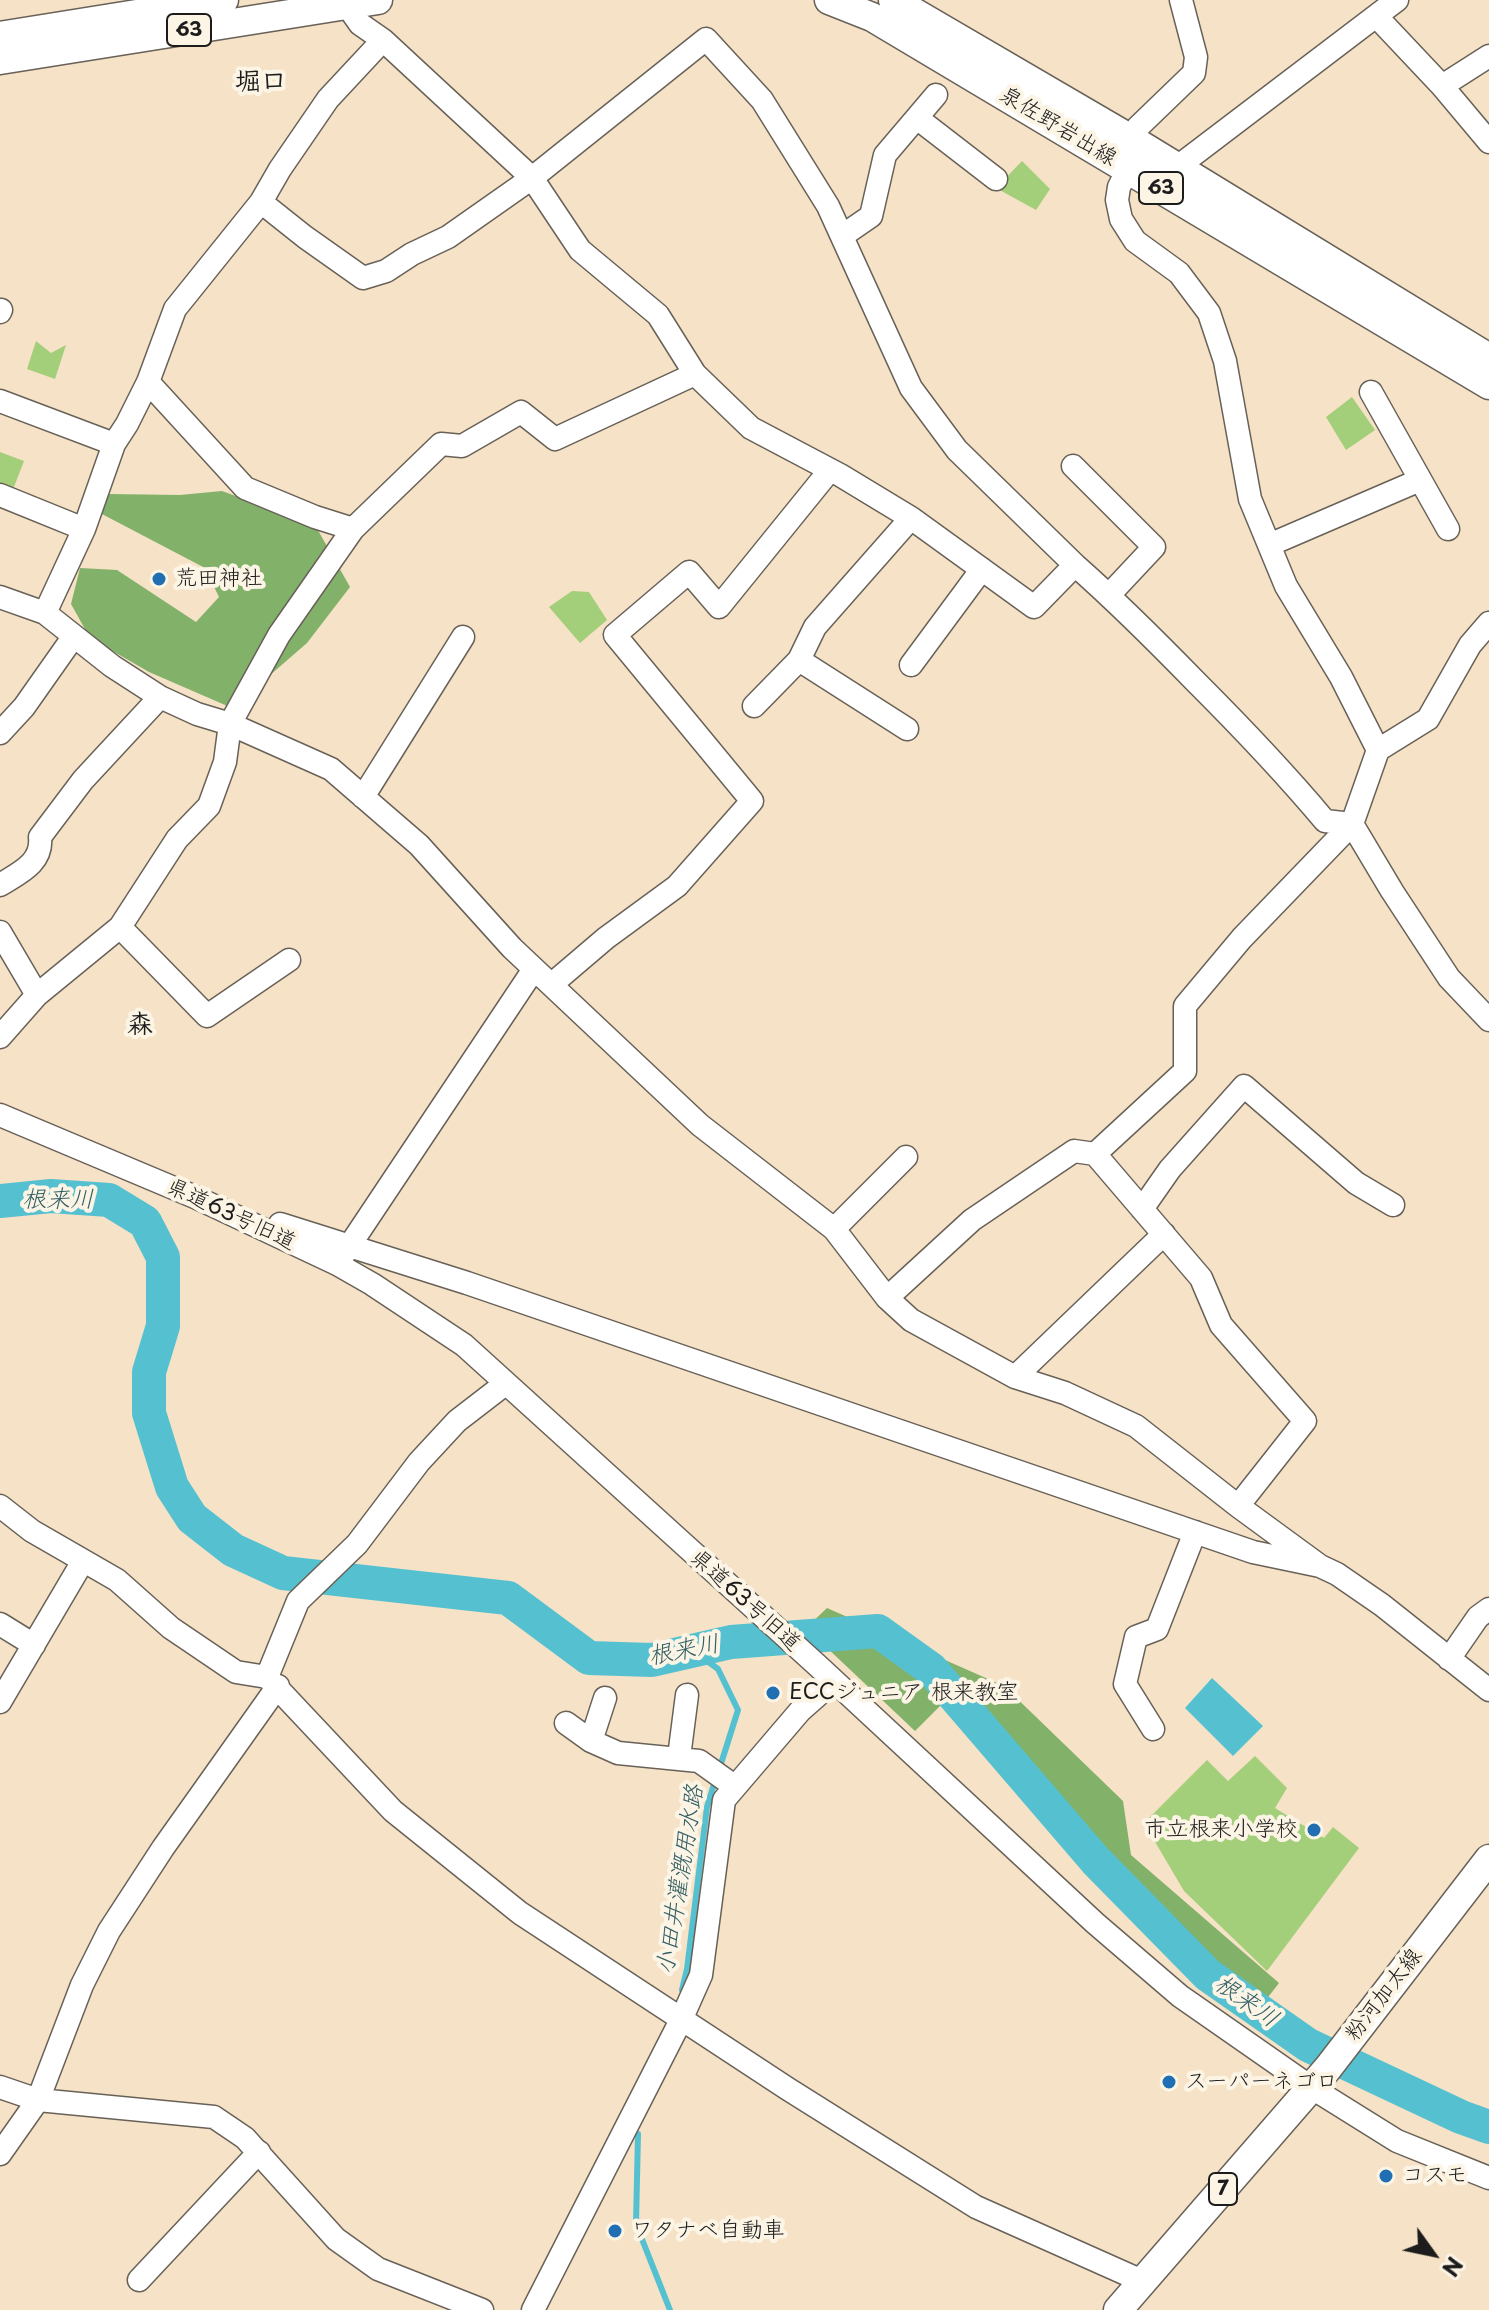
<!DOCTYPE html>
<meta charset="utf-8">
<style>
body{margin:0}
#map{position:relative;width:1489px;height:2310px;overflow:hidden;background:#f6e2c6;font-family:"Playpen Sans",sans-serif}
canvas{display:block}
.north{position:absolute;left:1393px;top:2214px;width:80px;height:80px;-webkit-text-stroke:6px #fcf5e5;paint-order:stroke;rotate:123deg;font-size:22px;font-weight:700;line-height:32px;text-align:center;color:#1c1c1c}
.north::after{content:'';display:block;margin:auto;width:28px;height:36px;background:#1c1c1c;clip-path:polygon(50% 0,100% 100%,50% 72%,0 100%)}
</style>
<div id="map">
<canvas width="1489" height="2310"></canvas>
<div class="north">N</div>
</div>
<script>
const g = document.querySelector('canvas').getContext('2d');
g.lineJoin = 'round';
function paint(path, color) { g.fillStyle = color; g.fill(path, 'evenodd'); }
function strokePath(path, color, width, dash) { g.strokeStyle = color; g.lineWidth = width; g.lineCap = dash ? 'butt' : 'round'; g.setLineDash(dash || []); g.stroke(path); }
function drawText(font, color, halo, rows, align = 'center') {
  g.font = font + ' "Playpen Sans","Klee One",sans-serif'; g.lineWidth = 8; g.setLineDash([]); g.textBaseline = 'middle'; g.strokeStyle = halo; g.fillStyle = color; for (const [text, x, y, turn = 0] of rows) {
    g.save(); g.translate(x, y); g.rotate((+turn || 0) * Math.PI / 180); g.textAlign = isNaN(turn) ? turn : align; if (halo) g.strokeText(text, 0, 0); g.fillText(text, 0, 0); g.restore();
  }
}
const green = new Path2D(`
 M1022,161L1050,189L1036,210L996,188Z
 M36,341L51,353L66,345L55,379L27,369Z
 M1352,397L1375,430L1346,450L1326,417Z
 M0,452L24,461L12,492L0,488Z
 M572,591L589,592L607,620L580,643L549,607Z
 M1255,1756L1287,1788L1275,1808L1324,1838L1333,1827L1359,1848L1267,1971L1184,1891L1144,1823L1207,1760L1228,1781Z`);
const forest = new Path2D(`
 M222,491L315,525L350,587L307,643L232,708L149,672L90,638L71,604L80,568L117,570L196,622L219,597L205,568L100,513L108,494L180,495Z
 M827,1608L1004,1686L1123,1801L1131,1855L1279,1983L1262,2005L1200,1960L1097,1847L1025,1755L979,1705L940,1706L915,1731L806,1628Z`);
const water = new Path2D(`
 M1212,1678L1263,1726L1233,1756L1185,1708Z`);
const stream = new Path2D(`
 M695,1652L718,1669L738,1710L719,1770
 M682,1990L687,1969L707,1807L715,1781
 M638,2134L636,2224L670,2310`);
const river = new Path2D(`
 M0,1201L51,1196L109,1200L145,1222L163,1257V1326L149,1372V1413L172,1487L192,1518L233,1550L283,1573L508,1598L589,1658L652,1660L731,1642L878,1631L931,1669L1096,1861L1208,1975L1308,2045L1461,2117L1489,2127`);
const minor = new Path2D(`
 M343,0L360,24L383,40L532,178L580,250L658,315L695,374L751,428L840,475L911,518L1034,607L1075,565C1117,602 1156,641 1195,681C1240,726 1284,772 1325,821L1352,824
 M1376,16L1442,86L1489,142
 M1442,86L1489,56
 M917,118L996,179
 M1131,139L1138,127L1194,73L1196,57L1181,0
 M1128,169L1119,187L1117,200L1121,219L1135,241L1179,273L1209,313L1225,361L1250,499L1286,586L1341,677L1378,750
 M1167,178L1176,168L1397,0
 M261,202L305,237L363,278L386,271L412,254L448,237L532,178L706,39L762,100L828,206L911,388L957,450L1075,565
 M842,236L871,216L885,155L936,95
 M0,312L1,310
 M148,382L245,488L315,517L353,529
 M1371,392L1448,529
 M0,401L114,444
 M1073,466L1154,547L1109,595
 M0,495L84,529
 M1269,545L1420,480
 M0,597L45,613L112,666L160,697L197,714L230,724L331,769L419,845L512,948L700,1125L834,1229L887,1298L911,1320L1015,1377L1065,1393L1136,1426L1238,1506L1320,1566
 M45,613L84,529L114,444L127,424L148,382L175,309L261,202L280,169L328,99L383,40
 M799,660L907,729
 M911,665L982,569
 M754,706L799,660L815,627L911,518
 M0,733L24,707L74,636
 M363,797L463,637
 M1352,824L1392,891L1449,978L1489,1020
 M0,885C19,873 43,863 40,837L83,780L160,697
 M120,927L207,1016L289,960
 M0,932L37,995
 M552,984L606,938L677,886L752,801L615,635L689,572L719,607L830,470
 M0,1037L37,995L120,927L177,839L209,806L225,762L230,724L279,635L353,529L441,444L462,446L521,412L555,439L695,374
 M0,1115L195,1197L337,1264L372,1284L464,1345L817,1665L1095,1923L1180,1996L1312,2088L1397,2141L1489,2178
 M1142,1209L1170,1169L1244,1086L1356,1183L1393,1205
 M280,1224L467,1283L1253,1552L1320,1566L1337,1574L1382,1605L1489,1690
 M834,1229L906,1157
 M342,1257L534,969
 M887,1298L972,1220L1074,1151L1095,1154
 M1015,1377L1164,1234
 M0,1506L32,1531L117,1580L171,1628L236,1672L267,1677L393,1811L520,1913L788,2089L976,2207L1142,2281
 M1238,1506L1305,1421L1221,1325L1201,1278L1095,1154L1185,1071V1006L1242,938L1352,824L1378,750L1428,719L1470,645L1489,623
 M0,1624L34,1645
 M1449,1659L1478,1617L1489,1609
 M267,1677L298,1601L357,1544L419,1462L457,1421L505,1384
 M0,1702L83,1561
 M566,1723L591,1741L618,1753L699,1761L734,1786
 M1153,1729L1125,1684L1136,1637L1157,1629L1195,1532
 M591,1741L605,1698
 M679,1757L687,1695
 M0,2087L38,2100L214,2117L245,2138L336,2239L378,2269L482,2310
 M0,2154L38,2100L82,1985L109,1931L163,1848L278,1686
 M139,2280L259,2152
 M533,2310L681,2020L701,1975L724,1800L800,1711L834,1681`);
const major = new Path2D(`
 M829,0L872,17L1489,385
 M893,0L1131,139L1489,358
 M0,36L224,0
 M0,60L378,0
 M1118,2310L1328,2068L1489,1859`);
const markers = [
 [159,579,8,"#1f6fb2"],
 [773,1693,8,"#1f6fb2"],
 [1314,1830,8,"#1f6fb2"],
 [1169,2082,8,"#1f6fb2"],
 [1386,2176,8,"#1f6fb2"],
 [615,2231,8,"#1f6fb2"]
];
const shields = [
 [189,30,44],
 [1161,188,44],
 [1223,2189,28]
];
const shieldNames = [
 ["63",189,30],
 ["63",1161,188],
 ["7",1223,2189]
];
const streetNames = [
 ["泉佐野岩出線",1058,127,31],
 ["県道63号旧道",231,1215,25],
 ["県道63号旧道",745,1601,42],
 ["粉河加太線",1384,1995,-52]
];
const poiNames = [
 ["荒田神社",175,579],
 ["ECCジュニア 根来教室",789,1693],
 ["市立根来小学校",1298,1830,"right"],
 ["スーパーネゴロ",1185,2082],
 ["コスモ",1402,2176],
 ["ワタナベ自動車",631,2231]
];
const waterNames = [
 ["根来川",58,1200],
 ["根来川",684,1651,-11],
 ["小田井灌漑用水路",681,1880,-81],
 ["根来川",1246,2002,35]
];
const quarterNames = [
 ["堀口",261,83],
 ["森",140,1026]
];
paint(green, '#a3ce7a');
paint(forest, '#82b16a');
paint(water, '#55c1d0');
strokePath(stream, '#55c1d0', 6);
strokePath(river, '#55c1d0', 34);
strokePath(minor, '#686158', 25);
strokePath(major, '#686158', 31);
strokePath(minor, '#fff', 22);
strokePath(major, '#fff', 28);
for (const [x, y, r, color] of markers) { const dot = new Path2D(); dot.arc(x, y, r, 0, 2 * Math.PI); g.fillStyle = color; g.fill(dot); strokePath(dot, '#fcf5e5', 3); }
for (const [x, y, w] of shields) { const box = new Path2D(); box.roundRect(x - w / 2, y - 16, w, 32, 6); g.fillStyle = '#fcf5e5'; g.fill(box); strokePath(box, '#1c1c1c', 2); }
drawText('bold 20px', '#1c1c1c', null, shieldNames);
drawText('22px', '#1c1c1c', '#fcf5e5', streetNames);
drawText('22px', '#1c1c1c', '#fcf5e5', poiNames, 'left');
drawText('italic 24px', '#335e64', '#fcf5e5', waterNames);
drawText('bold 26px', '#1c1c1c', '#fcf5e5', quarterNames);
</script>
